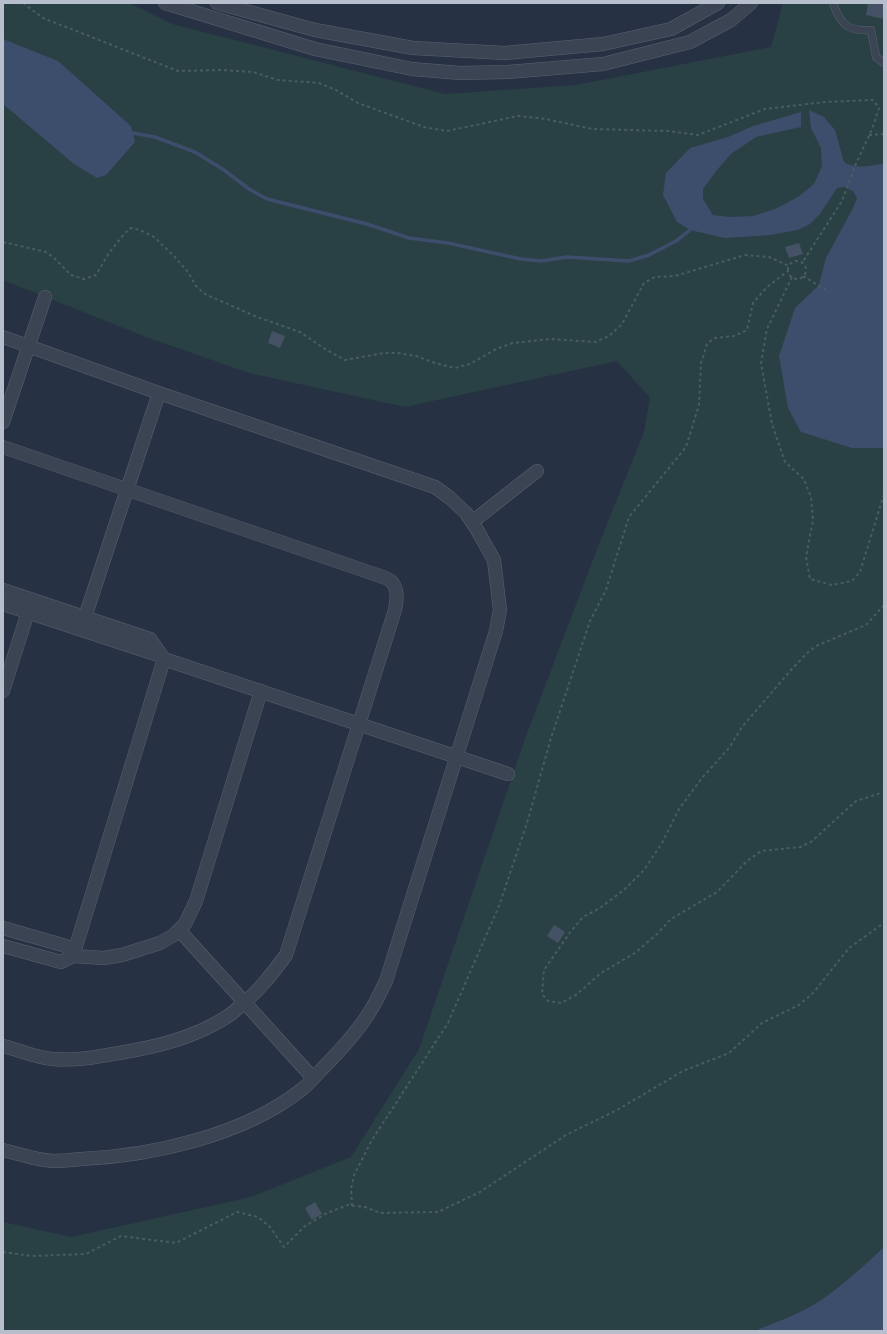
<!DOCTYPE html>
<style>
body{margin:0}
#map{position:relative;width:887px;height:1334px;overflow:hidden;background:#263243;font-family:Overpass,sans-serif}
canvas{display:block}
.frame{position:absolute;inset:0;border:4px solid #b8bfcc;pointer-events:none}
</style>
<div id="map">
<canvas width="887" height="1334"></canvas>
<div class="frame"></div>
</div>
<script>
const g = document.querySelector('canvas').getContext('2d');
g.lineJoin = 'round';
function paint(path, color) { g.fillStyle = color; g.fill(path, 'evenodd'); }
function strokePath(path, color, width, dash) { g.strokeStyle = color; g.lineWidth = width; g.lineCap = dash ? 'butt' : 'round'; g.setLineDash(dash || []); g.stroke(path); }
const green = new Path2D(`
 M3,3H129L172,24L445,94L576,85L771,47L783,3H884V1331H3V1222L71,1237L251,1197L351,1157L419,1049L526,736L601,539L644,432L650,398L617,361L405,407L249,373L146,337L3,280Z`);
const water = new Path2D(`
 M3,39L58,61L131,126L135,142L106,175L97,178L74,164L3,104Z
 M809,110L824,117L835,130L844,162C857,170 870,165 884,164V448H852L801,432L788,408L779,356L795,308L819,285L826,258L853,208L857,198L853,191L844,187L837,188L820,214L810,224L798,230L771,235L725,238L690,230L677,222L663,195L666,173L690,148L728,137L753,126L801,112V127L756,137L731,154L717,170L703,189V199L713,215L729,217L753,216L775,209L798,197L814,184L822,166L821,148L811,128Z
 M884,1247V1331H754C777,1322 800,1314 821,1300C842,1286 865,1265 884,1247Z`);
const stream = new Path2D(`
 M133,133L155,137L195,152L224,170L249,189L267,199L367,224L409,238L448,243L521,259L541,261L567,257L629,261L649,255L676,241L690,230`);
const building = new Path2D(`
 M868,3L884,4V19L866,15Z
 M799,243L803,254L789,258L785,247Z
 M272,331L285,336L280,348L268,343Z
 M554,925L565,932L558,943L547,936Z
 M315,1202L322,1214L312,1220L305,1208Z`);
const path = new Path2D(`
 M23,3L43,18L178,71L221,70L253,72L278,80L319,83L336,90L358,103L424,127L447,131L518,116L546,119L592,129L668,131L698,135L765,109L825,102L873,100L879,108L872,129L855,166L842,201L802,263
 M869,135L884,134
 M3,242L46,252L54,258L71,275L84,279L96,275L109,253L124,234L131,228L140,230L154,237L174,256L188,272L196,286L205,294L257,317L300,332L325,349L345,360L384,353H398L416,356L435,363L455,368L470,364L496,349L513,343L550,339L595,342L609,336L622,324L644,283L655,277L675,276L745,255L769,257L789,266
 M788 270a9 9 0 1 1 18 0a9 9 0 1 1-18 0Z
 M803,276L829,292
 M792,277L767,329L761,363L772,424L785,462L804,479L811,497L813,520L806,557L810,579L832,585L852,581L860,572L884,494
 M884,605L866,625L816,646L806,654L791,670L742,727L729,748L702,778L679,809L662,843L644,870L625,889L600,908L583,917L571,931L544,970L542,994L548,1001L561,1003L576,995L601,973L635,953L657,934L671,919L717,892L747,861L761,851L800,847L811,842L856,801L884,792
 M352,1206L351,1189L354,1175L372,1140L448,1023L499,906L527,823L551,738L590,621L606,590L629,517L686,447L699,405L701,363L707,344L714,338L734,336L747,330L753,303L767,287L788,271
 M3,1252L32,1256L86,1254L121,1236L176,1243L237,1212L258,1217L270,1227L284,1247L305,1226L327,1213L348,1205L365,1207L380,1213L438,1212L480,1192L566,1135L617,1110L683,1071L729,1053L762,1023L799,1005L813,993L849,948L884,923`);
const lane = new Path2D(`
 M833,3C840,24 848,32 871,30L876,57L884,63`);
const street = new Path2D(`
 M165,3L315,49L412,69L460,73L508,72L603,64L690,42L731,20L751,3
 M217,3L315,30L413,48L505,53L603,44L671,29L718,3
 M3,337L159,393L435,487L450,498L466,513L476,528L494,560L500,610L496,631L386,981C381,990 378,999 372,1008C359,1031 339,1052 320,1071C314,1078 308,1085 301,1090C244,1135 152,1156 81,1159C72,1160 62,1161 53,1161C36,1160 20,1154 3,1150
 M3,422L45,297
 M3,447L383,577C386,578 390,580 392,582C398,589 397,601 395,610L286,955C272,974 258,992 239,1007C235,1011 230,1015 225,1018C193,1038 156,1047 119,1053C97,1057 75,1061 53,1059C37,1058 19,1050 3,1046
 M472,522L537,471
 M3,590L150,639L164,659
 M3,604L155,654L164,659L508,774
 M85,617L159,393
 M3,691L28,612
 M3,928L66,946L73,956
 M179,930L313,1078
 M3,946L61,962L73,956L104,958L122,955L160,943L174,935L185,924L196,901L261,691
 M73,956L164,659`);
paint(green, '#294044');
paint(water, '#3c4e6c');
strokePath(stream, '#3c4e6c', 3.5);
paint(building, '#455265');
strokePath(lane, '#596270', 8);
strokePath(street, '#596270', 14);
strokePath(path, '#475d60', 2, [3, 3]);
strokePath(lane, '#3b4453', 7);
strokePath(street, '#3b4453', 13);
</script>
